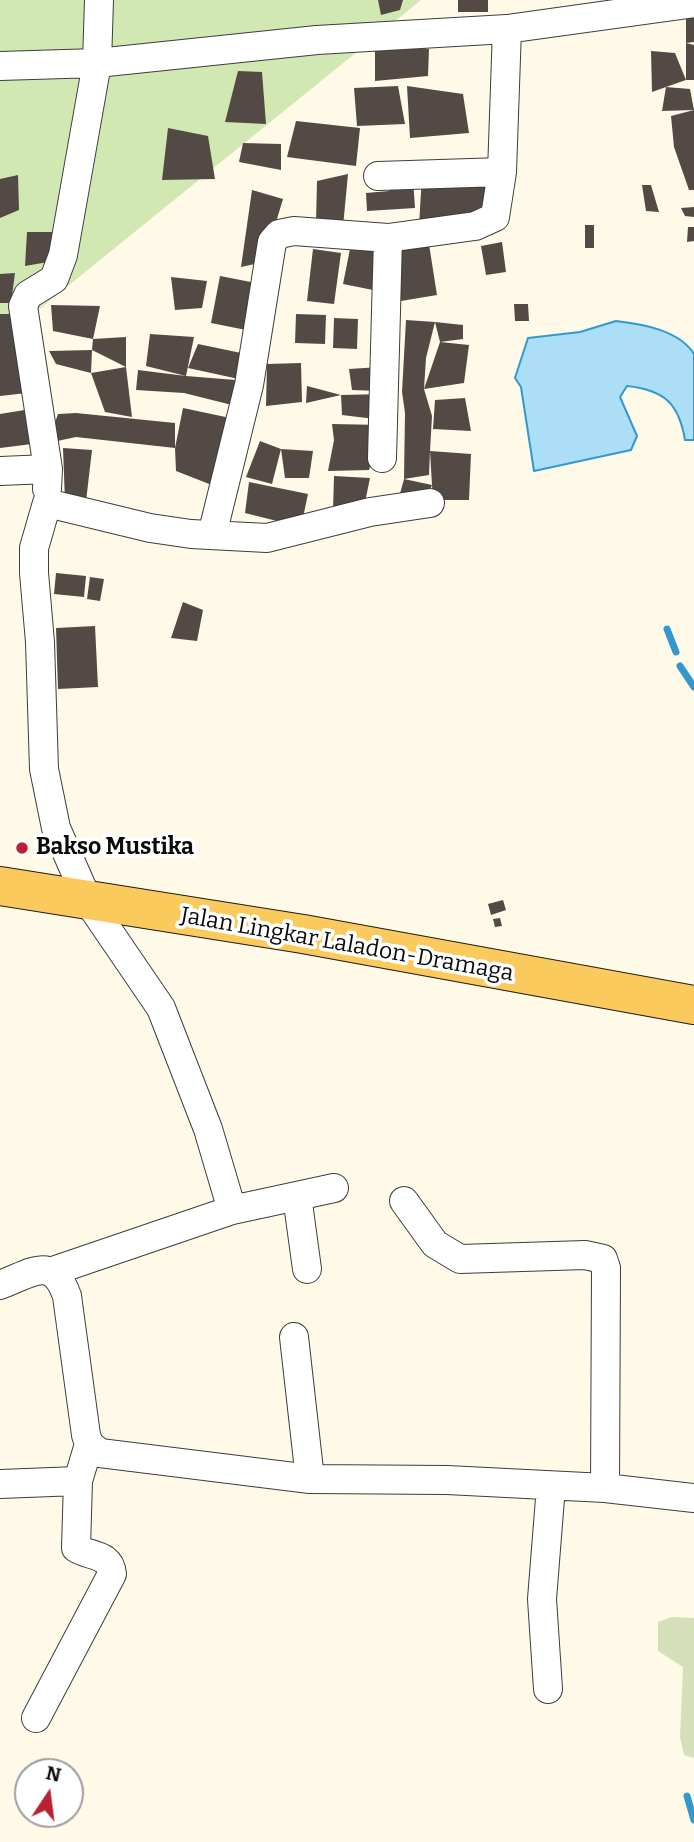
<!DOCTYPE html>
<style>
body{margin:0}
#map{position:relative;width:694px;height:1842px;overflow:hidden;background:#fff9e7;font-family:Bitter,serif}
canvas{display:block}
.north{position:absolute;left:14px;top:1758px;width:70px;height:70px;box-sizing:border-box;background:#fff;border:2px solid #9d9d9d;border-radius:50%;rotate:13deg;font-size:19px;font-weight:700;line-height:28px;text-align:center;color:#0a0a0a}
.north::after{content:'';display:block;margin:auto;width:24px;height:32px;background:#ba2232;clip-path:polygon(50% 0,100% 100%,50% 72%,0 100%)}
</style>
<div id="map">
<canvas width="694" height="1842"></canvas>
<div class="north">N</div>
</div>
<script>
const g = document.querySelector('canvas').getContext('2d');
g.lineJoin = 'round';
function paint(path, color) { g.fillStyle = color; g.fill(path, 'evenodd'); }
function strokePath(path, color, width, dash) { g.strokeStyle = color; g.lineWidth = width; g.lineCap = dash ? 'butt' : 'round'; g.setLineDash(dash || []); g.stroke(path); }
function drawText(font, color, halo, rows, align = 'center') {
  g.font = font + ' Bitter,serif'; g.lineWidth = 7; g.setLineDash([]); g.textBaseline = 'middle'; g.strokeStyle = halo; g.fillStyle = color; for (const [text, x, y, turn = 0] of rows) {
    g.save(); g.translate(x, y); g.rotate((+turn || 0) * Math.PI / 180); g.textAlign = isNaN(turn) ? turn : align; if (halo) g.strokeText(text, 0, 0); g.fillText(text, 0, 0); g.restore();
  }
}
const green = new Path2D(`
 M0,0H421L0,341Z`);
const cemetery = new Path2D(`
 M672,1617L694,1618V1758L684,1755L680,1737L683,1667L658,1651V1622Z`);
const water = new Path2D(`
 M616,321C642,324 679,330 694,354V440H685C679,404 665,390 627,386L620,397L637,436L631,450L534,471L521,387L515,378L528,338L580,332Z`);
const stream = new Path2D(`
 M667,629L676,652
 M680,666L694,687
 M687,1796L694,1820`);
const building = new Path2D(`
 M378,0H403L400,10L381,15Z
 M458,0H488V12H458Z
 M686,13H694V42L686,43L694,45V80H686Z
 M375,45L429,49L428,76L375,81Z
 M651,51L675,53L686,80L666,87L690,89L694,110L662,111L666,87L652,92Z
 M238,71L262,72L266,124L225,122Z
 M398,86L405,124L357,126L354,88Z
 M407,86L463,94L469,133L410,138Z
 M694,110V190H689L674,147L671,116Z
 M296,121L360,128L356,166L287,157Z
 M168,128L208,136L215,179L162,180Z
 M243,143L281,144V170L239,162Z
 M348,174L343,227L316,222L317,181Z
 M18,175L19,210L0,218V179Z
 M422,175L486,177L484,216L419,226Z
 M413,179L415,208L367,211L366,193L389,191L388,181Z
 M642,185H651L659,212L646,211Z
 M252,190L283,199L264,262L241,267Z
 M694,207V217L685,216L681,208Z
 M585,225H594V248H585Z
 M688,227H694V241L687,242Z
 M27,232H55L54,261L25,266Z
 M428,238L437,295L401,301L392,244Z
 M352,239L381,244L373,290L343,284Z
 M502,242L506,272L486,275L481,246Z
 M313,249L341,253L334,304L307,301Z
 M15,273L11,303H0V274Z
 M220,276L261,284L251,331L211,323Z
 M171,277L207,281L202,308L175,310Z
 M514,304H528L529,321H515Z
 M51,305L100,306L93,339L53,331Z
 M0,314H10L27,393L0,396Z
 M296,314L326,315L325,344L295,343Z
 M334,318L358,319L357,349L333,348Z
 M406,320L435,322L463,325V339L440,342L469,345L464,383L424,389L440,342L435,322L426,358L424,389L432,416L430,451L471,454L469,500H433L432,485L426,501H398L404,479L405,413L402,392ZM430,451L432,485L404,479L429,475Z
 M150,334L194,337L186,376L248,381L240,407L184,393L136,390L138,370L186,376L146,366Z
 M126,337V367L92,350L93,339Z
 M198,344L246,354L248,381L188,368Z
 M92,350L91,373L56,364L49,351Z
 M301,363L302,402L266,406L267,364Z
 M126,367L132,417L105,412L91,373Z
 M380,367V391L352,390L349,369Z
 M307,386L341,395L306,403Z
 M385,394L383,420L342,415L341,395Z
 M465,398L471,431L433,429L435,400Z
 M37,408L40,443L0,448V414Z
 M183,408L235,419L222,489L176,471L175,448Z
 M76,413L175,423V448L76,437L48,443L58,414Z
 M332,424L382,425L369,470L328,471L334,440Z
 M260,441L281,449L272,484L246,477Z
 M63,448L92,450L85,510L65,502Z
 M281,449L313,451L309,478H285Z
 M334,476L370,478L364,507L333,511Z
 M249,482L308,494L301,527L245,513Z
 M56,573L86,576L84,597L54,594Z
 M90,577L104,579L100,601L87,599Z
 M183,602L203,610L197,641L171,638Z
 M95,626L98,687L58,689L56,628Z
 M503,900L506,910L491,915L488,904Z
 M500,918L502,926L495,927L493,919Z`);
const street = new Path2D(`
 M0,66L97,63L317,40L507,29L694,3
 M378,176L502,172
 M382,458L388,238
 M48,469L23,306L28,295L54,279L63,255L97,63L99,0
 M0,471L48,469L47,489
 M212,535L249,385L272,242L279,234L294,231L388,238L475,226L495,217L502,172L507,29
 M297,1196L307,1269
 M404,1201L435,1244L460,1259L585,1255L603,1259L606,1268L605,1488
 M232,1210L208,1129L161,1008L88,901L56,828L44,769L40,642L34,573V548L47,503L150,528L191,534L267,538L370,512L430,503
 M53,1271L232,1210L334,1188
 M0,1285C32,1273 52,1254 67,1296L86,1435L89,1444L100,1453L310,1479L447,1480L605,1488L694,1498
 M294,1337L310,1479
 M0,1484L78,1481
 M548,1689L542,1599L551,1486
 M36,1718L112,1574C110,1553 90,1557 76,1548L78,1481L89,1444`);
const primary = new Path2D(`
 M0,886L303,934L694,1005`);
const markers = [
 [22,848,7,"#ba2232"]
];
const poiNames = [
 ["Bakso Mustika",36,848]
];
const streetNames = [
 ["Jalan Lingkar Laladon-Dramaga",347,945,10]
];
paint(green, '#d1e8b2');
paint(cemetery, '#d5dfba');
paint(water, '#acdff6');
strokePath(water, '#3299ce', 2);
strokePath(stream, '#3299ce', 7);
paint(building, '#534a46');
strokePath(street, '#3d3d3d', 30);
strokePath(primary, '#1b1b1b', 40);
strokePath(street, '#fff', 28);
strokePath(primary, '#faca5c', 38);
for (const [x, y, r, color] of markers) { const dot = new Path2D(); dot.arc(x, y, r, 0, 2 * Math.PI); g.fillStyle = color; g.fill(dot); strokePath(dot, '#fff', 2.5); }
drawText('bold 23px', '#0a0a0a', '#fff', poiNames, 'left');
drawText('23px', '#0a0a0a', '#fff', streetNames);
</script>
